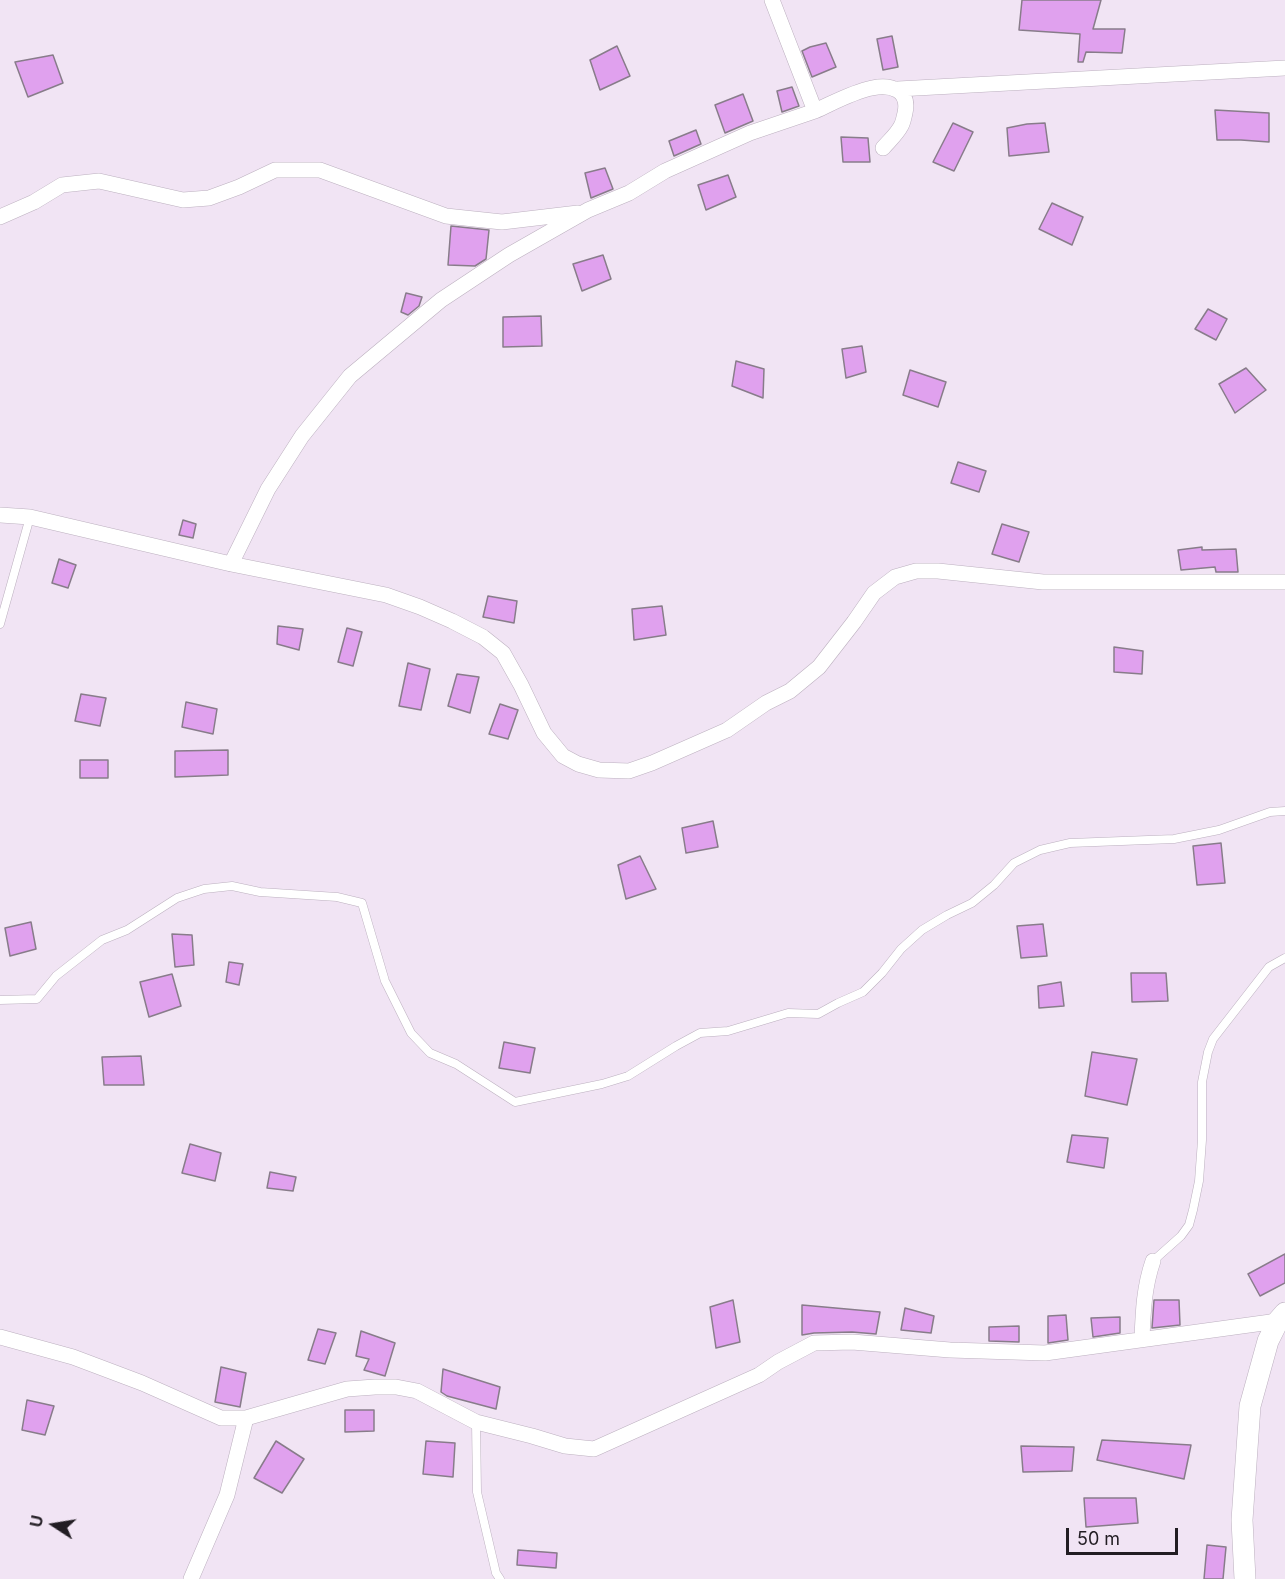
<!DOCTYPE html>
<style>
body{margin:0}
#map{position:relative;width:1285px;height:1579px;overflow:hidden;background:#f1e4f4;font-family:Inter,sans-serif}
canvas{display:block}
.north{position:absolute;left:24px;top:1495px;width:60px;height:60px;-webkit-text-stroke:4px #f1e4f4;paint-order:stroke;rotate:282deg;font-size:16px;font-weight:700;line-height:24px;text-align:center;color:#221d23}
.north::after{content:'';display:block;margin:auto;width:21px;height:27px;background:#221d23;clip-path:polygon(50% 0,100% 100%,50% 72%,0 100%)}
.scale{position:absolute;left:1066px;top:1528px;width:112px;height:27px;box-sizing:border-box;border:3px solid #221d23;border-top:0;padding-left:8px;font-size:18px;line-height:21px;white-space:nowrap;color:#221d23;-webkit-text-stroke:4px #f1e4f4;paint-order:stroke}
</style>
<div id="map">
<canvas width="1285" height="1579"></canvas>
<div class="north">U</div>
<div class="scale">50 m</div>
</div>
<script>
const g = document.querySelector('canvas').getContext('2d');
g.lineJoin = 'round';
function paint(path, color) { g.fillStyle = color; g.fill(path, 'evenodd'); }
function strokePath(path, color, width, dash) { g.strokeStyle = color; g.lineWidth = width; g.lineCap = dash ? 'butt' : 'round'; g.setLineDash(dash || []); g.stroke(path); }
const building = new Path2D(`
 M1022,0H1101L1093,29H1125L1122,53L1086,52L1083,62H1078L1080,34L1019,30Z
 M892,36L898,67L883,70L877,39Z
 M826,43L836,67L812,77L802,51L810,47Z
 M617,46L630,76L600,90L590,60Z
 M53,55L63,83L28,97L15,62Z
 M792,87L799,106L782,112L777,91Z
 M743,94L753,121L725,133L715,105Z
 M1215,110L1269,113V142L1241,140H1217Z
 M953,123L973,132L954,171L933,162Z
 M1045,123L1049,152L1009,156L1007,128L1027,124Z
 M696,130L701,144L674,156L669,141Z
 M841,137L868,138L870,162H843Z
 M605,168L613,189L591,198L585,173Z
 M728,175L736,197L706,210L698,185Z
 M1052,203L1083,217L1072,245L1039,229Z
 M451,226L489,230L486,259L475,266L448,265Z
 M603,255L611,279L582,291L573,264Z
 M406,293L422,297L419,306L408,315L401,312Z
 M1208,309L1227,319L1216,340L1195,329Z
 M541,316L542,346L503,347V317Z
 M862,346L866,372L846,378L842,349Z
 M736,361L764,369L763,398L732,386Z
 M1246,368L1266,390L1235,413L1219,384Z
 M910,370L946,382L938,407L903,395Z
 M958,462L986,471L979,492L951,483Z
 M183,520L196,524L193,538L179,535Z
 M1002,524L1029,532L1019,562L992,554Z
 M1202,547V550L1236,549L1238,572H1216L1215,567L1181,570L1178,550Z
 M59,559L76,565L68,588L52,583Z
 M488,596L517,601L514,623L483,617Z
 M662,606L666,635L634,640L632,609Z
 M278,626L303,629L299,650L277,644Z
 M347,628L362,632L353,666L338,662Z
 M1114,647L1143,651L1142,674L1114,672Z
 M408,663L430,669L421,710L399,706Z
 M457,674L479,677L470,713L448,706Z
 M81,694L106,698L100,726L75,721Z
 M186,702L217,709L213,734L182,727Z
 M500,704L518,710L508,739L489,734Z
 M228,750V775L175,777V751Z
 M80,760H108V778H80Z
 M713,821L718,847L686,853L682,828Z
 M1221,843L1225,883L1197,885L1193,846Z
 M640,856L656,889L626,899L618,865Z
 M31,922L36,949L10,956L5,928Z
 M1043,924L1047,956L1021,958L1017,926Z
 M172,934L192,935L194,965L175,967Z
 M229,962L243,964L239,985L226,982Z
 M1131,973H1166L1168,1001L1132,1002Z
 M172,974L181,1006L149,1017L140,982Z
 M1061,982L1064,1006L1039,1008L1038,986Z
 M504,1042L535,1048L530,1073L499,1068Z
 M1092,1052L1137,1059L1127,1105L1085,1096Z
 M141,1056L144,1085H104L102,1057Z
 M1072,1135L1108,1138L1104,1168L1067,1162Z
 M190,1144L221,1153L215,1181L182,1173Z
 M270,1172L296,1177L293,1191L267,1188Z
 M1285,1254V1283L1260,1296L1248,1274Z
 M733,1300L740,1342L716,1348L710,1307Z
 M1154,1300H1179L1180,1325L1152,1328Z
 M802,1305L880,1312L876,1334L852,1332L814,1333L802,1335Z
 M905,1308L934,1316L931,1333L901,1330Z
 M1066,1315L1068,1340L1048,1343V1316Z
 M1120,1317V1333L1093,1337L1091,1318Z
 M1019,1326V1342L989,1341V1327Z
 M318,1329L336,1333L325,1364L308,1360Z
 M361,1331L395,1343L385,1376L364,1370L369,1359L356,1356Z
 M221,1367L246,1373L240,1407L215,1402Z
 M443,1369L500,1387L496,1409L447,1396L441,1392Z
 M27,1400L54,1406L45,1435L22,1430Z
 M345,1410H374V1431L345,1432Z
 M1102,1440L1191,1445L1184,1479L1097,1460Z
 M276,1441L304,1459L282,1493L254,1478Z
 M426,1441L455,1443L453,1477L423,1474Z
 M1021,1446L1074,1447L1072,1471L1023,1472Z
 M1084,1498H1136L1138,1523L1086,1527Z
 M1207,1545L1226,1547L1223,1579H1204Z
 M518,1550L557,1553L556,1568L517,1565Z`);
const lane = new Path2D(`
 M0,624L30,517
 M0,1000L37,999L56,976L102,940L127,930L177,898L204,889L232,886L260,892L337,897L362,903L385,981L411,1033L430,1053L456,1064L515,1102L602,1084L628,1076L676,1046L700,1033L728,1031L788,1013L818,1014L838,1003L863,992L882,973L901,949L922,930L947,915L972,903L994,885L1014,863L1040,850L1070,843L1174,839L1219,830L1270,812L1285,811
 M1153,1261L1181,1236L1189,1225L1193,1210L1199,1181L1202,1140V1082L1208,1052L1213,1039L1269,967L1285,958
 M476,1422L477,1492L496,1573L500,1579`);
const street = new Path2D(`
 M898,89L1285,68
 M815,111C833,103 852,92 872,88C891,84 910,90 905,113C904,117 903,123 901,126C897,134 889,141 883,148
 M0,217L34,202L62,185L99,181L183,200L209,198L239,187L275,170H320L446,216L502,222L578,213
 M0,515L30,517L231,564L386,595L420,607L452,621L483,637L503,653L521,685L544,733L563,756L578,764L599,770L629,771L652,763L727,730L766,703L790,691L819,667L854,622L874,593L895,577L916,571H938L1043,582H1285
 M231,564L268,489L302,436L350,376L441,300L509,255L588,210L629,193L665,171L750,133L815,111L772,0
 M0,1337L73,1357L142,1383L221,1418H246L347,1389L375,1387H396L417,1391L476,1422L532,1436L565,1446L594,1449L759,1375L778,1362L814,1343L852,1342L950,1350L1045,1353L1278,1321
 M1142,1339C1143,1312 1144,1287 1153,1261
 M191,1579L227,1495L246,1418`);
const secondary = new Path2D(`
 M1245,1579L1242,1520L1250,1406L1268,1341L1278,1321L1285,1313`);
paint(building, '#e0a1ee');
strokePath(building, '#887c8a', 1.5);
strokePath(lane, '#bcb0bf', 9);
strokePath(street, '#bcb0bf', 16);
strokePath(secondary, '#bcb0bf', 22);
strokePath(lane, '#fff', 8);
strokePath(street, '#fff', 15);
strokePath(secondary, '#fff', 21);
</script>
